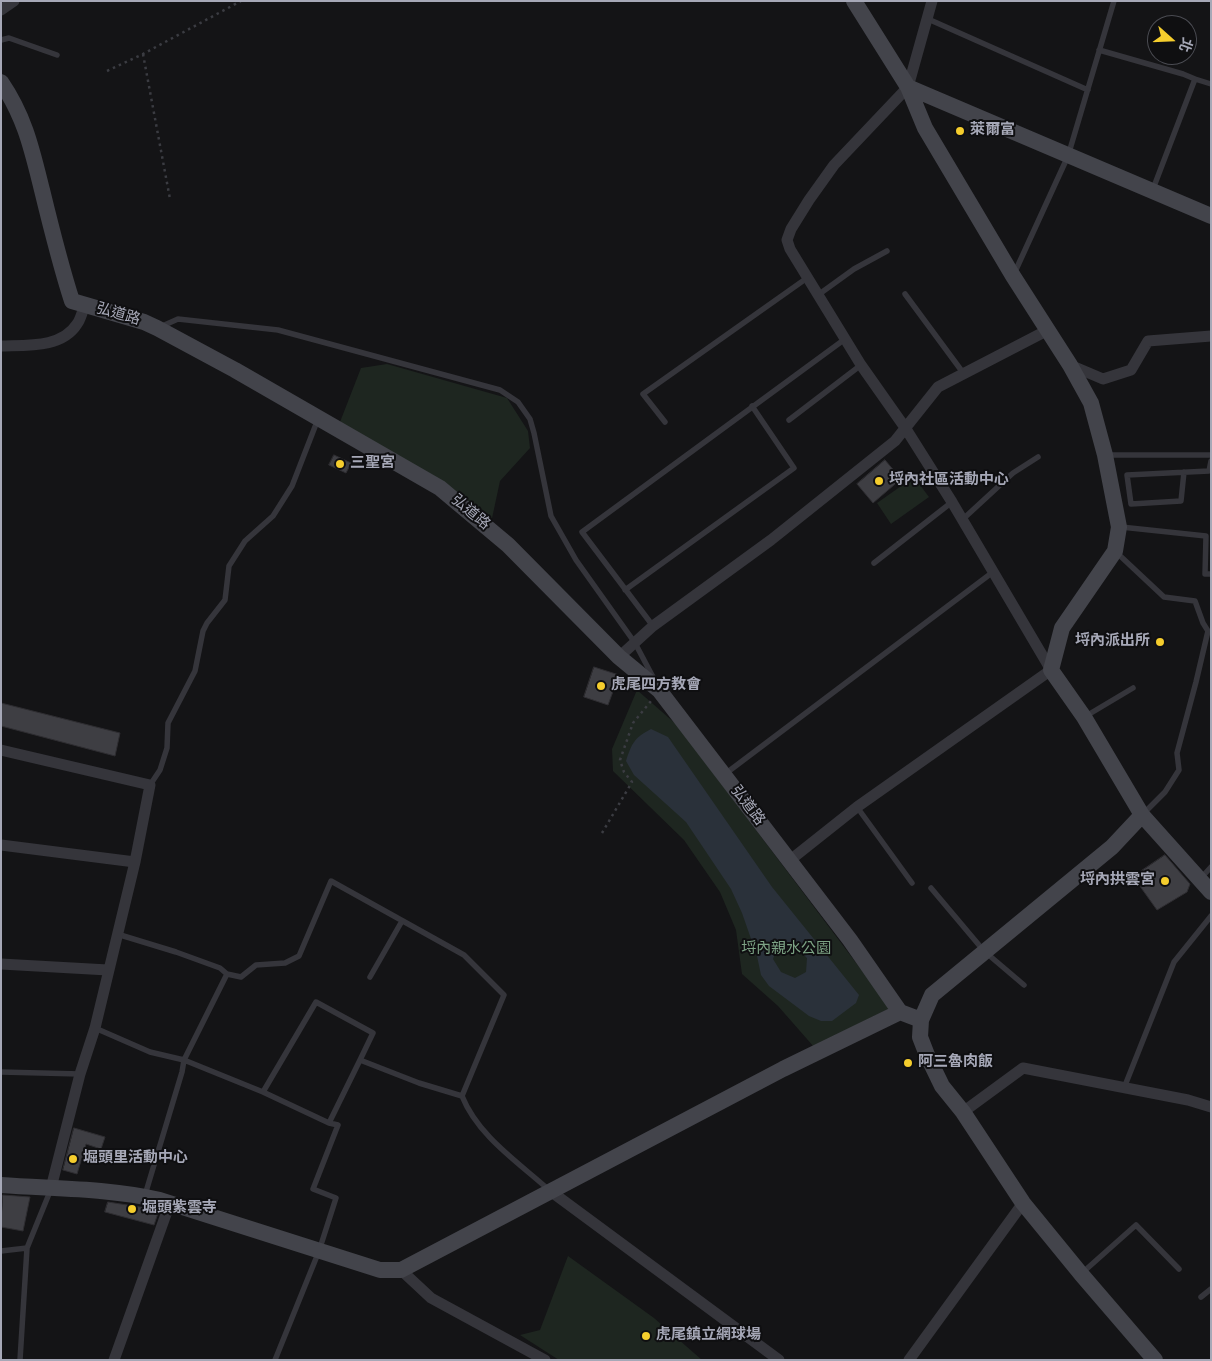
<!DOCTYPE html>
<meta charset="utf-8">
<style>
body{margin:0}
#map{position:relative;width:1212px;height:1361px;overflow:hidden;background:#141416;font-family:"Source Sans 3","Noto Sans TC",sans-serif}
canvas{display:block}
.frame{position:absolute;inset:0;border:2px solid #a6a8b7;pointer-events:none}
.north{position:absolute;left:1147px;top:15px;width:50px;height:50px;box-sizing:border-box;background:#0f0f11;border:1px solid #4b4c53;border-radius:50%;rotate:110deg;font-size:14px;font-weight:700;line-height:20px;text-align:center;color:#a6a8b7}
.north::after{content:'';display:block;margin:auto;width:18px;height:22px;background:#f5cd2d;clip-path:polygon(50% 0,100% 100%,50% 72%,0 100%)}
</style>
<div id="map">
<canvas width="1212" height="1361"></canvas>
<div class="frame"></div>
<div class="north">北</div>
</div>
<script>
const g = document.querySelector('canvas').getContext('2d');
g.lineJoin = 'round';
function paint(path, color) { g.fillStyle = color; g.fill(path, 'evenodd'); }
function strokePath(path, color, width, dash) { g.strokeStyle = color; g.lineWidth = width; g.lineCap = dash ? 'butt' : 'round'; g.setLineDash(dash || []); g.stroke(path); }
function drawText(font, color, halo, rows, align = 'center') {
  g.font = font + ' "Source Sans 3","Noto Sans TC",sans-serif'; g.lineWidth = 4; g.setLineDash([]); g.textBaseline = 'middle'; g.strokeStyle = halo; g.fillStyle = color; for (const [text, x, y, turn = 0] of rows) {
    g.save(); g.translate(x, y); g.rotate((+turn || 0) * Math.PI / 180); g.textAlign = isNaN(turn) ? turn : align; if (halo) g.strokeText(text, 0, 0); g.fillText(text, 0, 0); g.restore();
  }
}
const green = new Path2D(`
 M387,364L507,398L528,431L530,448L500,481L491,523L340,422L361,368Z
 M914,477L929,497L891,524L877,503Z
 M637,690L677,725L890,1008L814,1047L778,1006L742,974L736,930L720,892L684,840L613,771L612,749Z
 M568,1256L654,1318L702,1360H559L520,1335L540,1330Z`);
const water = new Path2D(`
 M651,729L668,737L772,887L859,995L856,1003L832,1021H821L809,1016L769,986L761,975L757,956L742,913L731,889L686,822L634,775L626,761C632,743 634,738 651,729ZM787,942L798,949L807,958L806,972L795,978L781,972L773,959L777,948Z`);
const building = new Path2D(`
 M334,455L351,463L346,473L329,465Z
 M885,460L901,479L873,503L857,484Z
 M594,667L619,675L608,705L584,697Z
 M1,703L120,733L115,756L1,726Z
 M1165,855L1190,884L1187,892L1157,910L1137,882L1143,878L1140,872Z
 M74,1128L105,1137L101,1149L86,1144L77,1174L63,1170Z
 M3,1195L30,1197L23,1231L1,1227Z
 M108,1202L159,1210L154,1225L105,1212Z`);
const path = new Path2D(`
 M143,54L170,199
 M107,71L143,54L241,1
 M602,833L632,782L624,772L620,760L633,723L651,701`);
const lane = new Path2D(`
 M928,19L1088,90
 M1,40L9,38L57,55
 M1099,50L1183,74L1195,79L1153,189
 M1195,79L1211,84
 M1014,274L1068,156L1114,1
 M905,294L964,374
 M818,295L854,269L887,251
 M160,327L178,319L278,330L500,390L518,402L530,419L534,433L551,516L576,560L635,643L653,677
 M789,420L861,365
 M665,422L643,394L807,278
 M1105,455H1211
 M1184,472L1181,501L1131,504L1127,475L1209,471L1211,461
 M962,520L1013,473L1038,457
 M1121,527L1206,536L1205,574H1211
 M1116,552L1164,597L1195,601L1203,623L1208,631L1196,682L1177,753L1179,770L1165,792L1144,813
 M874,563L952,502
 M625,590L794,468L752,406
 M653,626L582,532L845,339
 M1086,716L1133,688
 M725,774L993,572
 M150,785L160,770L167,748L168,723L195,671L203,631L207,623L225,600L229,566L245,541L273,516L292,486L318,419
 M857,807L912,883
 M1201,878L1211,867
 M931,888L984,951L1024,985
 M117,934L176,952L220,968L227,974L184,1060L182,1072L145,1195
 M227,974L241,977L256,965L285,963L299,956L331,881L464,955L504,995L462,1096C478,1136 518,1162 549,1190
 M370,977L402,921
 M95,1028L150,1052L184,1060L263,1092L316,1002L373,1033L360,1060
 M1,1072L80,1074
 M1124,1088L1174,962L1211,916
 M263,1092L329,1123
 M1,1251L27,1248
 M1082,1273L1136,1225L1179,1269
 M1201,1297L1211,1289
 M20,1360L27,1248L51,1189
 M275,1360L319,1251L336,1198L313,1189L338,1125L329,1123L360,1060L419,1083L462,1096`);
const street = new Path2D(`
 M1,10L14,1
 M1,346C27,345 62,348 77,324C81,319 82,311 85,306
 M1070,365L1103,379L1131,370L1148,341L1211,336
 M619,657L653,626L771,540L895,441L938,387L1048,330
 M1,750L150,785L135,862L95,1028L80,1074L51,1188
 M1,845L135,862
 M789,861L857,807L1051,670L952,502L906,429L861,365L790,249L787,240L791,229L809,200L834,165L908,87L932,1
 M1,964L108,970
 M963,1112L1023,1068L1188,1100L1211,1107
 M549,1190L779,1360
 M401,1270L431,1298L545,1360
 M114,1360L170,1203
 M909,1360L1023,1203`);
const secondary = new Path2D(`
 M854,1L908,87L925,128L1013,276L1070,365L1091,403L1105,455L1119,527L1115,551L1062,628L1051,670L1084,717L1142,815L1211,892
 M1,82C25,117 32,150 42,190C51,227 60,264 72,301L144,322L157,328L235,370L440,488L508,545L619,657L659,690L850,940L900,1012L921,1020
 M908,87L1211,216
 M1142,815L1112,847L932,995L921,1020L920,1037L927,1055L942,1086L963,1112L1023,1203L1081,1274L1155,1360
 M1,1185C55,1189 108,1188 160,1200L380,1270H401L783,1069L900,1012`);
const markers = [
 [960,131,5,"#f5cd2d"],
 [340,464,5,"#f5cd2d"],
 [879,481,5,"#f5cd2d"],
 [1160,642,5,"#f5cd2d"],
 [601,686,5,"#f5cd2d"],
 [1165,881,5,"#f5cd2d"],
 [908,1063,5,"#f5cd2d"],
 [73,1159,5,"#f5cd2d"],
 [132,1209,5,"#f5cd2d"],
 [646,1336,5,"#f5cd2d"]
];
const poiNames = [
 ["萊爾富",970,131],
 ["三聖宮",350,464],
 ["埒內社區活動中心",889,481],
 ["埒內派出所",1150,642,"right"],
 ["虎尾四方教會",611,686],
 ["埒內拱雲宮",1155,881,"right"],
 ["阿三魯肉飯",918,1063],
 ["堀頭里活動中心",83,1159],
 ["堀頭紫雲寺",142,1209],
 ["虎尾鎮立網球場",656,1336]
];
const streetNames = [
 ["弘道路",118,315,16],
 ["弘道路",470,513,40],
 ["弘道路",747,806,53]
];
const parkNames = [
 ["埒內親水公園",786,950]
];
paint(green, '#1e2620');
paint(water, '#2a313a');
paint(building, '#3e3e43');
strokePath(building, '#2f2e32', 1);
strokePath(path, '#3b3c42', 2.5, [2.5, 4]);
strokePath(lane, '#35353b', 5.5);
strokePath(street, '#35353b', 11);
strokePath(secondary, '#43444b', 16);
for (const [x, y, r, color] of markers) { const dot = new Path2D(); dot.arc(x, y, r, 0, 2 * Math.PI); g.fillStyle = color; g.fill(dot); strokePath(dot, '#0f0f11', 2); }
drawText('bold 15px', '#a6a8b7', '#0f0f11', poiNames, 'left');
drawText('15px', '#a6a8b7', '#0f0f11', streetNames);
drawText('15px', '#7ca284', '#0f0f11', parkNames);
</script>
